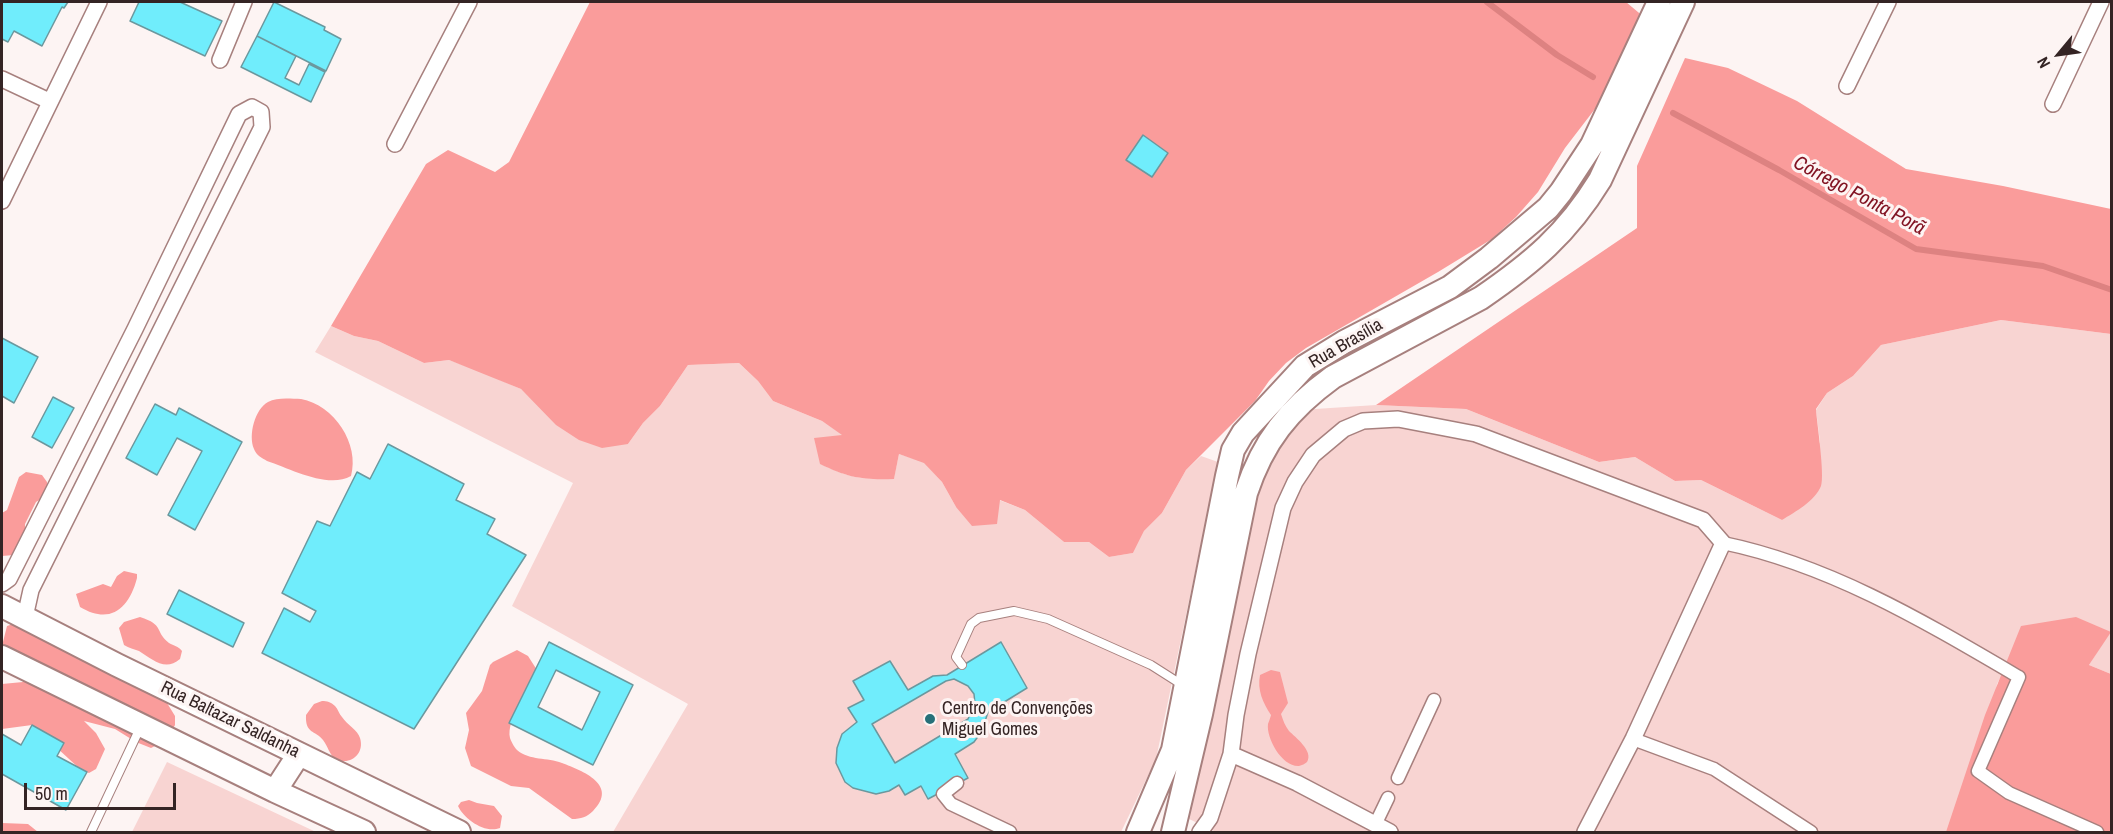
<!DOCTYPE html>
<meta charset="utf-8">
<style>
body{margin:0}
#map{position:relative;width:2113px;height:834px;overflow:hidden;background:#fdf4f3;font-family:"Archivo Narrow",sans-serif}
canvas{display:block}
.frame{position:absolute;inset:0;border:3px solid #342424;pointer-events:none}
.north{position:absolute;left:2029px;top:24px;width:60px;height:60px;-webkit-text-stroke:4px #fdf4f3;paint-order:stroke;rotate:241deg;font-size:16px;font-weight:700;line-height:24px;text-align:center;color:#342424}
.north::after{content:'';display:block;margin:auto;width:21px;height:27px;background:#342424;clip-path:polygon(50% 0,100% 100%,50% 72%,0 100%)}
.scale{position:absolute;left:24px;top:783px;width:152px;height:27px;box-sizing:border-box;border:3px solid #342424;border-top:0;padding-left:8px;font-size:18px;line-height:21px;white-space:nowrap;color:#342424;-webkit-text-stroke:4px #fdf4f3;paint-order:stroke}
</style>
<div id="map">
<canvas width="2113" height="834"></canvas>
<div class="frame"></div>
<div class="north">N</div>
<div class="scale">50 m</div>
</div>
<script>
const g = document.querySelector('canvas').getContext('2d');
g.lineJoin = 'round';
function paint(path, color) { g.fillStyle = color; g.fill(path, 'evenodd'); }
function strokePath(path, color, width, dash) { g.strokeStyle = color; g.lineWidth = width; g.lineCap = dash ? 'butt' : 'round'; g.setLineDash(dash || []); g.stroke(path); }
function drawText(font, color, halo, rows, align = 'center') {
  g.font = font + ' "Archivo Narrow",sans-serif'; g.lineWidth = 6; g.setLineDash([]); g.textBaseline = 'middle'; g.strokeStyle = halo; g.fillStyle = color; for (const [text, x, y, turn = 0] of rows) {
    g.save(); g.translate(x, y); g.rotate((+turn || 0) * Math.PI / 180); g.textAlign = isNaN(turn) ? turn : align; if (halo) g.strokeText(text, 0, 0); g.fillText(text, 0, 0); g.restore();
  }
}
const green = new Path2D(`
 M2001,320L2111,334V674L2089,665L2110,632L2008,663L1997,684L1993,714L1992,832H1216L1185,817L1257,475L1300,410L1376,405L1466,409L1599,462L1635,457L1675,481L1701,480L1782,520L1820,442L1816,410L1827,393L1853,376L1881,345Z
 M331,326L354,336L378,341L424,363L449,360L474,369L521,389L539,406L628,444L643,423L660,406L688,365L739,363L758,381L773,401L822,421L843,435L821,464C849,478 863,480 894,478L899,454L924,462L942,482L956,507L999,500L1025,510L1064,542H1089L1109,557L1133,553L1144,531L1162,513L1186,470L1201,456L1218,462L1156,759L1121,832H613L688,704L512,606L573,483L315,352Z
 M167,762L316,832H132Z`);
const forest = new Path2D(`
 M590,2H1626L1657,28L1565,148L1538,192L1516,217L1492,239L1438,272L1306,348L1286,363L1269,381L1255,401L1186,470L1162,513L1144,531L1133,553L1109,557L1089,542H1064L1025,510L1000,500L997,524L972,526L956,507L942,482L924,463L899,454L894,479C863,480 849,478 820,464L814,438L842,435L822,421L773,401L758,381L739,363L688,365L660,406L643,423L628,444L602,448L579,440L556,425L521,389L449,360L424,363L378,341L354,336L331,326L426,164L448,150L495,172L509,162Z
 M1685,58L1728,68L1797,101L1906,169L2003,186L2111,209V334L2001,320L1881,345L1853,376L1827,393L1816,409C1817,424 1825,475 1821,486C1815,501 1795,512 1782,520L1701,480L1675,481L1635,457L1599,462L1466,409L1376,405L1637,228V166Z
 M301,399C334,405 360,444 351,476C328,489 291,469 267,461C262,458 256,455 254,449C248,435 255,409 268,402C277,397 291,399 301,399Z
 M26,472L42,475L47,482V490L44,497L36,502L25,524V532L14,555L2,556V513L7,510L19,477Z
 M124,571L137,574V578C129,609 110,625 80,607L76,594L103,584L111,587L117,576Z
 M140,617C165,625 154,631 169,643C174,646 178,646 182,651L180,659C165,672 152,659 139,651C134,649 129,648 124,645L119,628L124,622Z
 M2076,617L2111,632L2089,665L2111,674V832H1946L1985,715L2021,626Z
 M16,623L51,636L80,660L117,665L164,698L175,716V725L167,740L151,748L136,742L115,729L84,721L96,733L105,749L96,769L89,773L81,770L32,725L2,729V684L23,682L18,662L2,646L7,626Z
 M517,650L528,656L537,670C529,686 506,720 510,738C511,741 514,747 517,750C530,761 547,757 562,763C583,771 619,785 593,811C587,817 581,819 572,819L529,788L511,786L471,766L465,748L469,730L466,713L482,691L490,665L493,662Z
 M1271,670L1280,672L1281,676L1288,703L1281,714C1283,720 1285,726 1289,731C1295,737 1314,751 1307,762C1305,764 1302,765 1299,766C1282,767 1266,738 1268,724C1268,724 1271,716 1271,715C1263,703 1257,690 1260,675Z
 M322,701C327,701 331,702 335,706C338,709 339,714 342,717C347,725 358,730 360,738C365,754 350,766 336,759C329,755 328,746 323,740C315,730 305,734 306,715L314,704Z
 M469,800L477,803L494,806L502,816L500,828C485,834 464,819 458,806L461,802Z
 M2,823L28,824L38,832H2Z`);
const stream = new Path2D(`
 M1487,2L1557,55L1593,77
 M1673,113L1779,170L1916,249L2043,266L2112,290`);
const building = new Path2D(`
 M2,2H68L64,8L62,7L42,46L14,31L8,42L2,39Z
 M139,2H180L222,21L205,56L130,21Z
 M274,2L325,27L324,30L341,39L326,71L257,36Z
 M257,36L296,56L285,78L299,85L309,64L325,72L311,102L241,67Z
 M1143,135L1168,153L1152,177L1126,160Z
 M2,338L38,357L14,403L2,396Z
 M53,397L74,408L52,448L32,437Z
 M155,404L176,415L179,408L242,442L195,530L168,515L202,451L177,438L157,475L126,458Z
 M388,444L464,484L456,500L495,519L487,534L526,555L414,729L262,653L284,608L310,622L316,611L282,593L317,521L330,526L357,472L370,479Z
 M179,590L244,623L233,647L167,614Z
 M549,642L633,685L593,765L509,723ZM556,670L600,692L582,730L538,707Z
 M1001,642L1027,688L988,712L982,731L974,742L955,754L968,778L928,799L921,786L905,795L899,785L889,791L876,794L853,788L845,782L836,763L837,748L842,734L857,722L848,708L864,700L853,681L890,661L908,690L933,676L947,675Z
 M954,679L968,686L974,694L975,704L968,719L895,763L872,724L946,681Z
 M32,725L64,743L57,756L87,772L66,810L2,774V734L21,745Z`);
const service = new Path2D(`
 M962,665L956,657L971,624L979,618L1014,611L1048,619L1151,665L1184,686
 M91,832L140,728`);
const pedestrian = new Path2D(`
 M1723,543C1830,565 1925,622 2019,677L1978,771L2009,793L2097,832
 M1633,739L1714,769L1811,832
 M1398,778L1434,700
 M957,783L943,794L951,804L1010,832
 M1375,825L1388,798`);
const minor = new Path2D(`
 M220,60L244,2
 M2,79L49,101
 M1847,86L1888,2
 M2053,104L2101,2
 M395,144L469,2
 M2,201L99,2
 M2,584L9,579L135,329L239,114L252,107L261,112L262,127L31,590L25,617
 M1231,754L1236,715L1248,654L1283,508L1295,482L1313,455L1344,429L1363,421L1398,419L1476,434L1703,520L1723,543L1633,739L1585,832
 M1200,832L1210,818L1231,754L1297,783L1390,832`);
const secondary = new Path2D(`
 M2,606L117,665L459,832
 M2,657L275,791L364,832
 M275,791L299,754
 M1138,832L1173,750L1227,476L1233,450L1243,433L1305,366L1344,342L1450,287L1489,258L1548,208L1561,192L1592,145L1659,2
 M1173,832L1201,714L1246,493C1263,441 1289,409 1333,377L1481,298C1532,263 1567,234 1600,180L1683,2`);
const markers = [
 [930,719,6,"#277079"]
];
const streetNames = [
 ["Rua Brasília",1346,344,-30],
 ["Rua Baltazar Saldanha",230,720,26]
];
const poiNames = [
 ["Centro de Convenções",942,709],
 ["Miguel Gomes",942,730]
];
const waterNames = [
 ["Córrego Ponta Porã",1859,196,28]
];
paint(green, '#f8d4d2');
paint(forest, '#fa9c9b');
strokePath(stream, '#dd8281', 6);
paint(building, '#70edfc');
strokePath(building, '#6b989e', 1.5);
strokePath(service, '#a7807e', 10);
strokePath(pedestrian, '#a7807e', 15);
strokePath(minor, '#a7807e', 18);
strokePath(secondary, '#a7807e', 26);
strokePath(service, '#fff', 8);
strokePath(pedestrian, '#fff', 12);
strokePath(minor, '#fff', 15);
strokePath(secondary, '#fff', 22);
for (const [x, y, r, color] of markers) { const dot = new Path2D(); dot.arc(x, y, r, 0, 2 * Math.PI); g.fillStyle = color; g.fill(dot); strokePath(dot, '#fdf4f3', 2); }
drawText('18px', '#342424', '#fdf4f3', streetNames);
drawText('18px', '#342424', '#fdf4f3', poiNames, 'left');
drawText('italic 20px', '#821423', '#fdf4f3', waterNames);
</script>
